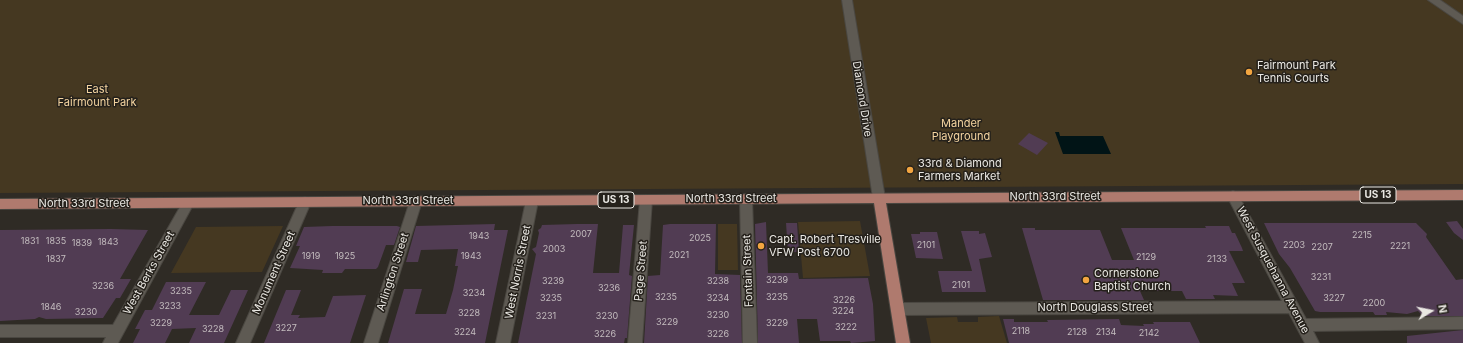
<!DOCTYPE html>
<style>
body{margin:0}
#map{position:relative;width:1463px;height:343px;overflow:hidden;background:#2f2b25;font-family:Inter,sans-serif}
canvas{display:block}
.north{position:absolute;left:1411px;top:291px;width:40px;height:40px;-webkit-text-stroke:3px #25211b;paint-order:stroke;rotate:80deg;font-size:11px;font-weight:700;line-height:16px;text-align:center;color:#eae8e3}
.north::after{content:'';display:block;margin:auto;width:14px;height:18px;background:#eae8e3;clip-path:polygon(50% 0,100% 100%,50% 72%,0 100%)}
</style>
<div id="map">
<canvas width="1463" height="343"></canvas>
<div class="north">N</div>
</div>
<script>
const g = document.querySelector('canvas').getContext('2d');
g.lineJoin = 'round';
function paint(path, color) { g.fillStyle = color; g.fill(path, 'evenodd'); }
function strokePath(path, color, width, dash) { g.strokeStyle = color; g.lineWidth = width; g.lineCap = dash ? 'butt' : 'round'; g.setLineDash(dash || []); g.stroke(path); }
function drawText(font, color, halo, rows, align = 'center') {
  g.font = font + ' Inter,sans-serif'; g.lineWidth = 3; g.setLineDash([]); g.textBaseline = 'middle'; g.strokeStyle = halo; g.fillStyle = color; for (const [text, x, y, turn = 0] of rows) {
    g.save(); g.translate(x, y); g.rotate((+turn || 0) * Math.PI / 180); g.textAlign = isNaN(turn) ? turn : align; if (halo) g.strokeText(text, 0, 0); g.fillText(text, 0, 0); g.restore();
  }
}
const green = new Path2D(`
 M0,0H1463V184L0,193Z
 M860,221L870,276L803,278L798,222Z
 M718,224H737L738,270H718Z
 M283,226L262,272L171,273L196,227Z
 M999,316L1007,343H931L926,318L957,317L958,322H978V317Z`);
const water = new Path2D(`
 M1055,132H1059L1060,136H1103L1111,154H1063Z`);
const building = new Path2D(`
 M1029,133L1048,143L1037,155L1018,144Z
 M1457,221L1463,229V240L1454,233L1446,222Z
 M766,222L768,273H798L799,279L868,278L873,304L875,341L851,343L850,341H820L817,319H797L799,343H758L755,224Z
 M786,223H797L799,252H788Z
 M1264,223H1416L1427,234L1426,237L1456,280L1463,279V316H1427L1421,314L1418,311L1407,314L1386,312L1387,315H1375L1373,312H1320L1315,311L1290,268L1279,254Z
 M495,224L494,230H508L485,343H388L404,289H422L415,314H446L453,290L458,266H455L458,249L421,250L418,262H406L416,226Z
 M577,224H598L593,273H619L623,225H634L629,275L632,276L627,338H625L624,343H518L536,254L532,249L536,247L539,233L538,230L541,228L542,225Z
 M670,224H716L715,274L740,275L742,343H644L648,276L660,275L663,225Z
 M332,226H397L400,227L394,245H386L378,267L376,269H345L342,273H322L323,270L290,268L300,246H296L304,227Z
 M1205,226H1229L1232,233H1235L1242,248L1243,251H1229L1245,283H1232L1238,296L1213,295L1215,299H1186L1182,291H1140L1144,300H1043L1022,228H1035V230H1100L1112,260H1134L1121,228H1206Z
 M111,229L148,230L120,279H131L120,298H116L103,318L46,319L39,317L35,319L0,321V230Z
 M961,231H979V234L985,233L992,257L979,259L986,292H942L938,271H972Z
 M920,232H937L943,259L916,258L911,234H920Z
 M166,282H206L189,315H219L231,290H248L224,343H189L196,328L172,329L165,343H133L140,329H135L145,310H152Z
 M286,290H301L291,315H300L298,318L325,317L333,296L366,295L350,343H264Z
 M1003,319H1014V322H1048L1047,320L1119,319L1121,325L1144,326L1143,324H1154L1153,322H1190L1200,343H1009Z
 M1463,330V343H1407V336Z`);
const minor = new Path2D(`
 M842,0H852L885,198L883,201L879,203L875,201L873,198Z
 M1428,0H1440L1463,16V24Z
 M1233,191L1237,193L1306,319L1463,317V329L1313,331L1319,343H1305L1289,313L898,315L893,313L891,309L893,305L898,303L1282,301L1227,196L1229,193Z
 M746,194L750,196L752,199L757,343H743L740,199L742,196Z
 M646,195L650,197L652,200L642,343H628L640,200L642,197Z
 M416,196L420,198L422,201L378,343H364L410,201L412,198Z
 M532,196L536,198L538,201L510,343H496L526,201L528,198Z
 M305,197L309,199L311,202L250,343H236L299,202L301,199Z
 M188,198L192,200L194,203L118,343H103L106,337H0V325H113L184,200Z`);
const major = new Path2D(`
 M1463,190V200L886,203L910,343H896L874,203L0,209V199Z`);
const markers = [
 [1249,72,4,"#f2a540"],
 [910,170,4,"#f2a540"],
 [761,246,4,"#f2a540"],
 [1086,280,4,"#f2a540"]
];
const numberNames = [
 ["2007",581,234],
 ["2215",1362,235],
 ["1943",479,236],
 ["2025",700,238],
 ["1831",30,241],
 ["1835",56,241],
 ["1843",108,242],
 ["1839",82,243],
 ["2101",926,245],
 ["2203",1294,245],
 ["2221",1400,246],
 ["2207",1322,247],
 ["2003",554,249],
 ["2021",679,255],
 ["1919",311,256],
 ["1925",345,256],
 ["1943",471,256],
 ["2129",1146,257],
 ["1837",56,259],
 ["2133",1217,259],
 ["3231",1321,277],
 ["3239",777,280],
 ["3239",553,281],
 ["3238",718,281],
 ["2101",961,285],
 ["3236",103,286],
 ["3236",609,288],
 ["3235",181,291],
 ["3234",474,293],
 ["3235",666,297],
 ["3235",777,297],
 ["3235",551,298],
 ["3234",718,298],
 ["3227",1334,298],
 ["3226",844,300],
 ["2200",1374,303],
 ["3233",170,306],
 ["1846",51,307],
 ["3224",843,311],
 ["3230",86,312],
 ["3228",469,313],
 ["3230",718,315],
 ["3231",546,316],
 ["3230",607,316],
 ["3229",667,322],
 ["3229",161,323],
 ["3229",777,323],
 ["3222",846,327],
 ["3227",286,328],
 ["3228",213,329],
 ["2118",1021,331],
 ["3224",465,332],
 ["2128",1077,332],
 ["2134",1106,332],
 ["2142",1149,333],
 ["3226",605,334],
 ["3226",718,334]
];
const shields = [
 [1378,195,36],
 [616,200,36]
];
const shieldNames = [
 ["US 13",1378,195],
 ["US 13",616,200]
];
const poiNames = [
 ["Fairmount Park",1257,66],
 ["Tennis Courts",1257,79],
 ["33rd & Diamond",918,164],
 ["Farmers Market",918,177],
 ["Capt. Robert Tresville",769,240],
 ["VFW Post 6700",769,253],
 ["Cornerstone",1094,274],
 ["Baptist Church",1094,287]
];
const parkNames = [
 ["East",97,90],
 ["Fairmount Park",97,103],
 ["Mander",961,124],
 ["Playground",961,137]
];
const streetNames = [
 ["Diamond Drive",862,99,81],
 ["North 33rd Street",1055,197],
 ["North 33rd Street",731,199],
 ["North 33rd Street",408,201],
 ["North 33rd Street",84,204],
 ["West Susquehanna Avenue",1273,270,62],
 ["Page Street",641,271,-85],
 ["Fontain Street",748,271,-92],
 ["Arlington Street",393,272,-72],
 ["West Norris Street",518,272,-79],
 ["West Berks Street",149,273,-61],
 ["Monument Street",274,273,-66],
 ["North Douglass Street",1095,308]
];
paint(green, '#453821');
paint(water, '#011416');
paint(building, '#513c53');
strokePath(minor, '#4a4741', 2);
strokePath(major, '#4a4741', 2);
paint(minor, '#5e5a53');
paint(major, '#af7a6e');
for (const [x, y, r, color] of markers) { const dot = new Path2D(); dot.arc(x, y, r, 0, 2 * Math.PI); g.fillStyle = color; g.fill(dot); strokePath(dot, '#25211b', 1.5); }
drawText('9px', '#c4bdbf', null, numberNames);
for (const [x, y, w] of shields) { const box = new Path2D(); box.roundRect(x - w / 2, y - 8, w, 16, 3); g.fillStyle = '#25211b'; g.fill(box); strokePath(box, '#eae8e3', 1); }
drawText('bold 10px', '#eae8e3', null, shieldNames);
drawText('11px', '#eae8e3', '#25211b', poiNames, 'left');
drawText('11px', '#f4d4a0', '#25211b', parkNames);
drawText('11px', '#eae8e3', '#25211b', streetNames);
</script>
